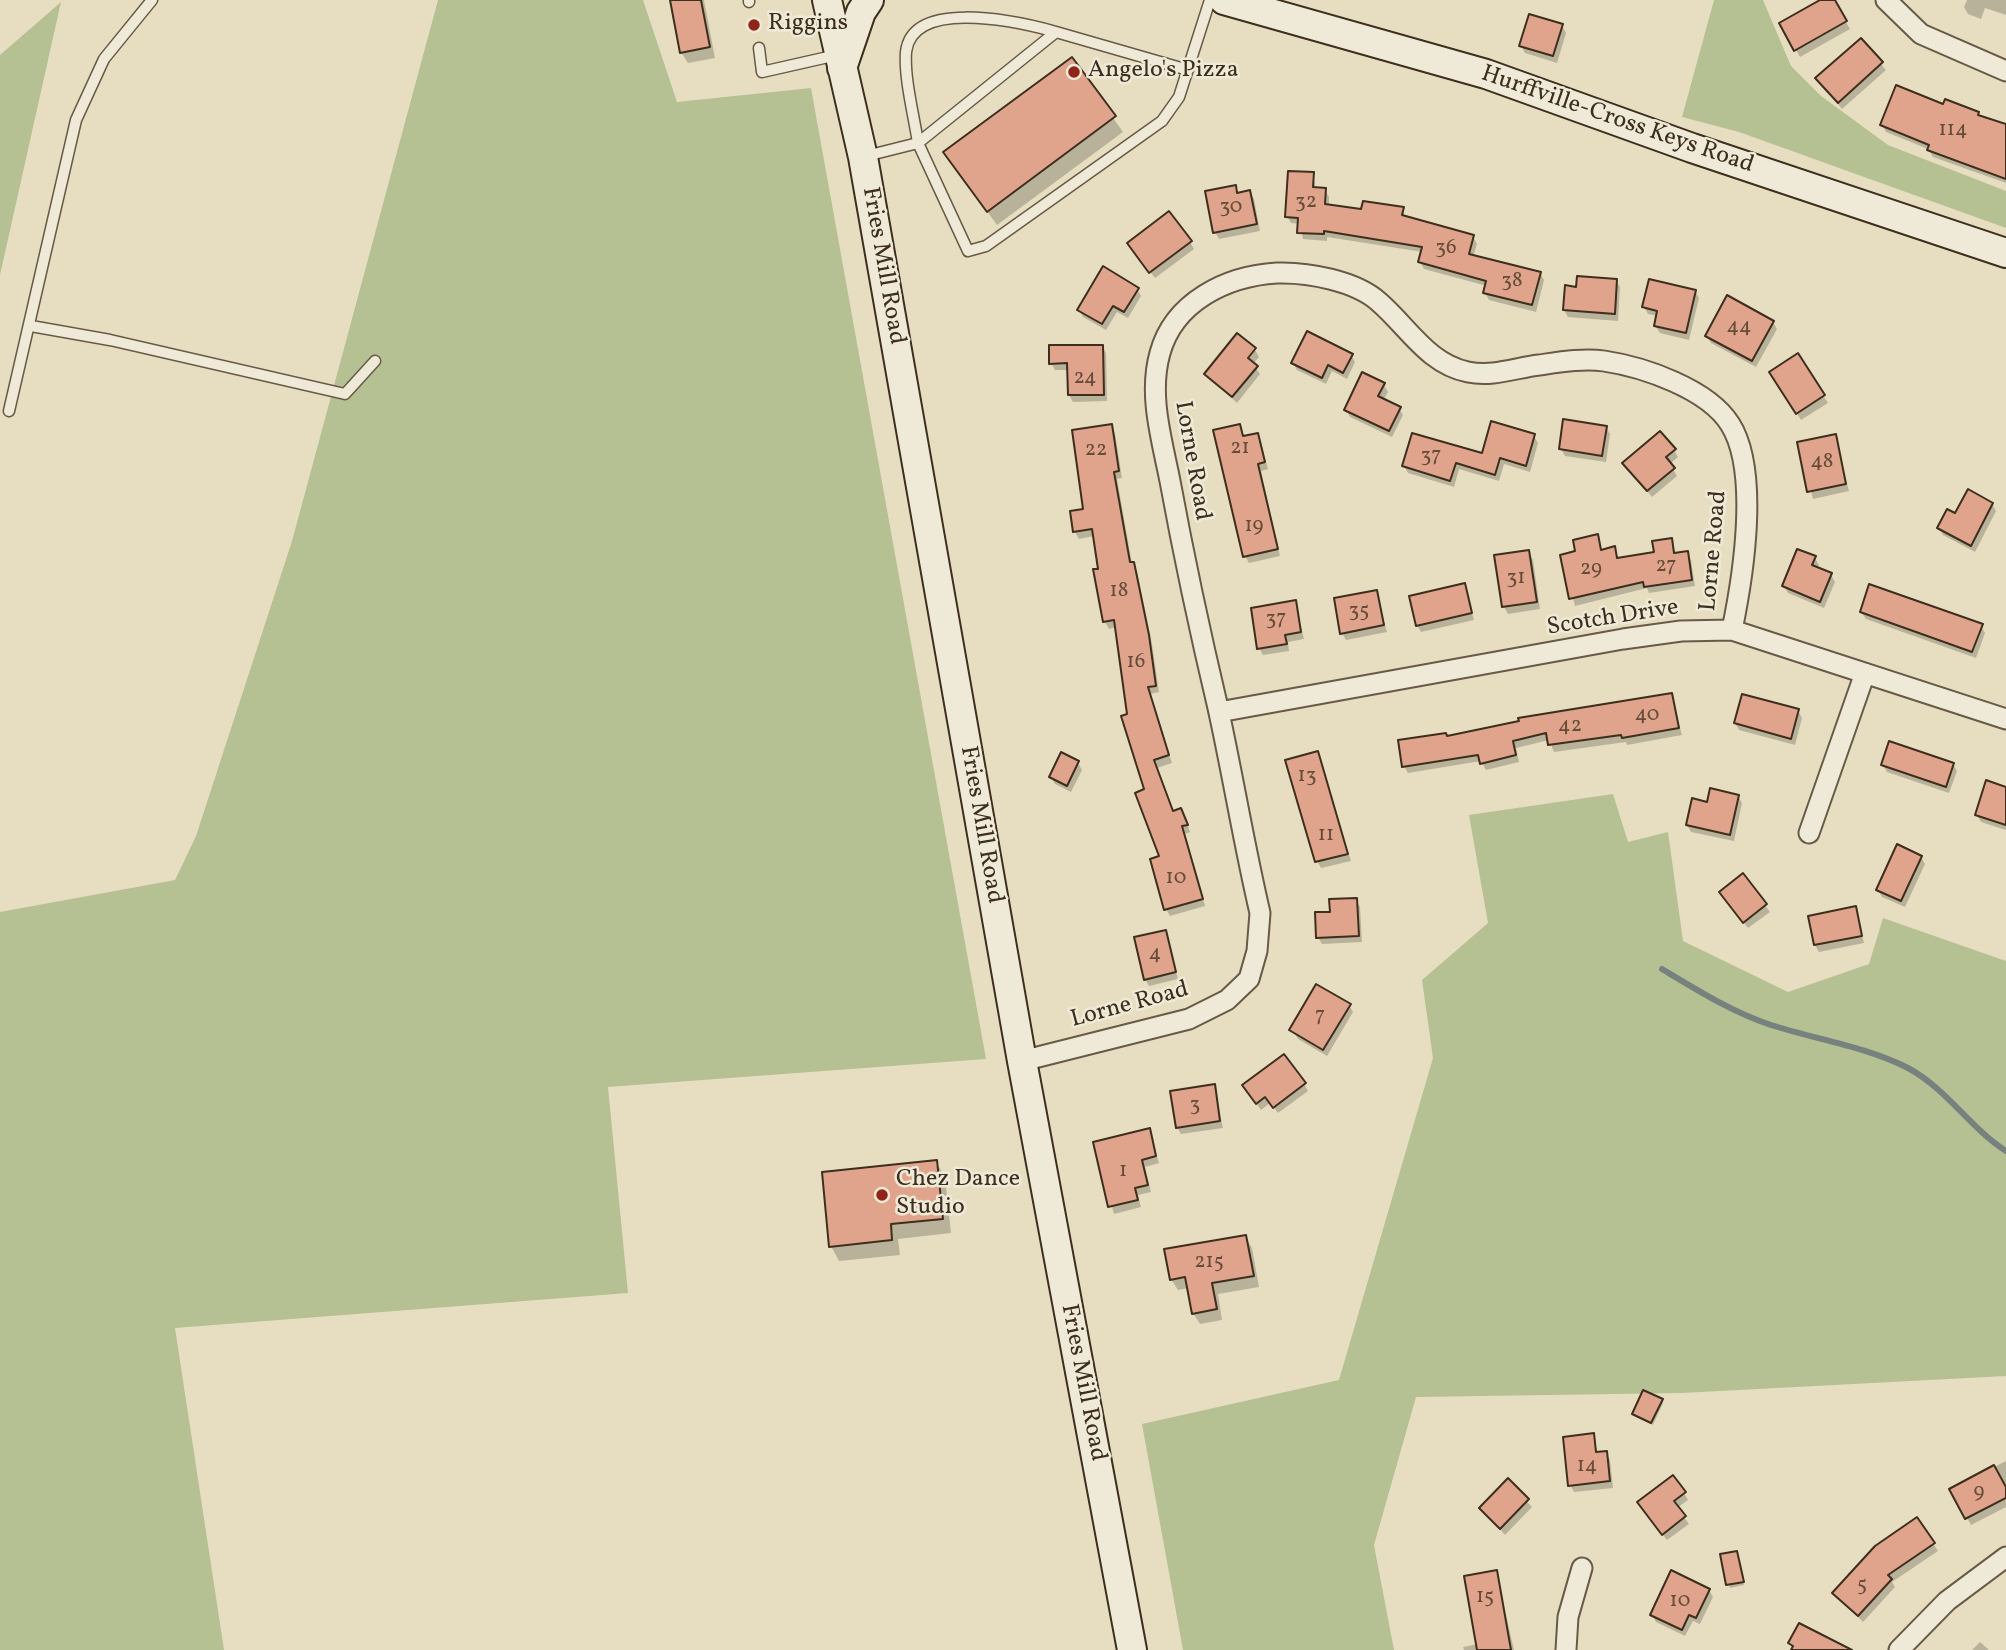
<!DOCTYPE html>
<style>
body{margin:0}
canvas{display:block;background:#e7dec1}
</style>
<canvas width="2006" height="1650"></canvas>
<script>
const g = document.querySelector('canvas').getContext('2d');
g.lineJoin = 'round';
function paint(path, color) { g.fillStyle = color; g.fill(path, 'evenodd'); }
function strokePath(path, color, width, dash) { g.strokeStyle = color; g.lineWidth = width; g.lineCap = dash ? 'butt' : 'round'; g.setLineDash(dash || []); g.stroke(path); }
function drawText(font, color, halo, rows, align = 'center') {
  g.font = font + ' Vollkorn,serif'; g.lineWidth = 5; g.setLineDash([]); g.textBaseline = 'middle'; g.strokeStyle = halo; g.fillStyle = color; for (const [text, x, y, turn = 0] of rows) {
    g.save(); g.translate(x, y); g.rotate((+turn || 0) * Math.PI / 180); g.textAlign = isNaN(turn) ? turn : align; if (halo) g.strokeText(text, 0, 0); g.fillText(text, 0, 0); g.restore();
  }
}
const green = new Path2D(`
 M438,0H643L677,102L811,88L986,1059L608,1087L628,1293L175,1328L224,1650H0V912L175,880L196,836L292,541Z
 M1714,0H1763L1791,66L1821,96L1888,145L2006,191V228L1739,132L1682,117Z
 M61,2L0,275V55Z
 M1613,794L1628,842L1668,832L1683,941L1788,992L1869,964L1883,918L2006,961V1376L1682,1393L1416,1397L1374,1545L1394,1650H1183L1142,1424L1339,1380L1433,1058L1422,980L1488,923L1469,815Z`);
const shadow = new Path2D(`
 M671,0H704L715,58L688,63L681,52Z
 M1824,0H1833L1850,29L1800,57L1781,24Z
 M1967,0H2006V15L1985,8L1981,19L1968,14L1964,7Z
 M1562,26L1566,33L1557,63L1525,53L1521,46Z
 M1860,40L1886,70L1842,109L1817,78Z
 M1072,60L1123,132L997,225L945,153Z
 M1944,106L1978,113L1981,118L2006,127V183L1933,157L1928,149L1886,132L1882,125Z
 M1313,174L1316,189L1325,190L1329,197V206L1363,211L1402,209L1406,218L1473,237L1477,244L1473,257L1540,273L1544,280L1536,312L1489,300L1485,293L1487,286L1424,269L1420,262L1423,252L1327,237V241L1303,239L1300,224L1291,223L1287,216Z
 M1235,187L1239,194L1250,192L1254,199L1260,231L1219,239L1215,232Z
 M1190,242L1194,249L1155,278L1134,251Z
 M1616,280L1620,287L1618,321L1568,317L1564,310Z
 M1137,289L1141,296L1128,318L1117,312L1106,330L1083,317L1079,310Z
 M1695,291L1699,298L1689,340L1660,333L1655,326L1658,316L1648,314L1644,307Z
 M1773,322L1777,329L1756,367L1711,343L1707,336Z
 M1102,346L1106,353L1107,401L1073,402L1069,395V370H1055L1051,363Z
 M1255,350L1259,357L1253,364L1260,374L1237,403L1206,374Z
 M1351,355L1355,362L1347,379L1332,371L1326,384L1297,370L1293,363Z
 M1797,355L1828,403L1801,420L1771,373Z
 M1384,385L1388,392L1383,401L1399,408L1403,415L1392,437L1350,417L1346,410Z
 M1111,426L1115,433L1122,478L1117,479L1132,564L1137,571L1152,644L1159,692L1150,694L1172,763L1157,768L1173,813L1185,817L1190,832L1185,834L1205,906L1170,916L1166,909L1161,858L1129,715L1116,627L1109,629L1105,622L1095,571L1100,570L1094,536L1079,539L1075,532L1085,510Z
 M1239,426L1245,438L1257,435L1261,442L1268,469L1261,471L1280,556L1249,563L1245,556Z
 M1606,427L1610,434L1606,462L1565,456L1561,449Z
 M1534,436L1538,443L1530,472L1504,464L1499,481L1459,469L1454,487L1408,473L1404,466L1483,455Z
 M1835,436L1849,491L1813,499L1799,443Z
 M1674,450L1678,457L1670,464L1677,476L1652,497L1629,470Z
 M1992,504L1996,511L1975,552L1943,535L1939,528L1956,516Z
 M1597,536L1602,551L1614,548L1619,559L1656,554L1671,540L1676,555L1687,553L1691,560L1695,586L1649,593L1647,588L1575,606L1562,556L1577,553Z
 M1529,553L1533,560L1540,609L1508,614L1504,607L1496,557Z
 M1815,558L1819,565L1817,569L1831,575L1835,582L1824,608L1788,593L1784,586Z
 M1464,585L1474,620L1421,632L1417,625Z
 M1376,592L1387,632L1346,640L1342,633Z
 M1295,602L1304,639L1288,642L1289,651L1263,655L1259,648Z
 M1861,612L1981,626L1985,633L1976,658L1866,619Z
 M1671,695L1682,735L1627,745L1626,742L1554,752L1549,740L1516,748L1519,762L1486,770L1481,761L1408,773L1404,766L1447,738Z
 M1798,711L1802,718L1795,745L1739,730L1735,723Z
 M1317,753L1351,861L1321,868L1317,861Z
 M1078,763L1082,770L1071,792L1055,784L1051,777Z
 M1953,764L1957,771L1949,793L1887,772L1883,765Z
 M2006,788V830L1981,822L1977,815Z
 M1738,796L1742,803L1734,841L1691,832L1687,825L1708,804Z
 M1921,857L1925,864L1905,907L1882,897L1878,890Z
 M1743,876L1770,912L1748,928L1726,899Z
 M1356,900L1360,907L1362,942L1322,944L1318,937L1331,913Z
 M1855,908L1864,943L1819,952L1815,945Z
 M1165,932L1178,979L1149,986L1145,979Z
 M1349,1005L1353,1012L1327,1056L1298,1039L1293,1031Z
 M1304,1084L1308,1091L1278,1113L1270,1103L1261,1110L1248,1092Z
 M1214,1086L1223,1128L1181,1134L1177,1127Z
 M1149,1130L1159,1163L1145,1167L1151,1192L1138,1195L1141,1207L1114,1214L1095,1143Z
 M936,1162L945,1177L951,1233L898,1239L900,1255L839,1261L831,1246Z
 M1245,1236L1252,1248L1259,1287L1218,1294L1222,1320L1200,1324L1193,1313L1189,1288L1178,1290L1171,1279Z
 M1661,1400L1663,1403L1653,1425L1636,1417L1634,1414Z
 M1593,1435L1598,1454L1606,1453L1610,1460L1613,1488L1574,1492L1570,1485Z
 M2006,1461V1507L1971,1525L1951,1489Z
 M1508,1481L1532,1507L1505,1535L1481,1508Z
 M1684,1493L1688,1500L1677,1508L1689,1524L1667,1540L1643,1510Z
 M1917,1520L1938,1551L1892,1582L1895,1587L1863,1622L1835,1594Z
 M1737,1553L1744,1585L1730,1588L1722,1556Z
 M1496,1572L1514,1650H1464L1463,1647L1478,1644Z
 M1709,1590L1713,1597L1700,1624L1693,1621L1685,1636L1656,1622L1652,1615Z
 M1980,1642L1989,1650H1972Z`);
const stream = new Path2D(`
 M1662,969C1697,990 1732,1012 1771,1025C1818,1040 1864,1046 1908,1068C1947,1089 1970,1128 2006,1151`);
const building = new Path2D(`
 M670,0H701L710,47L680,53Z
 M1820,0H1835L1847,21L1794,51L1779,23Z
 M1529,14L1563,24L1553,56L1519,46Z
 M1861,38L1883,62L1838,103L1815,78Z
 M1072,57L1116,116L987,212L943,152Z
 M1896,85L1943,104L1945,99L1979,112L1978,115L2006,124V179L1927,150L1929,145L1880,125Z
 M1288,171L1314,172L1313,187L1326,188L1325,204L1361,209L1363,201L1404,207L1402,215L1474,235L1469,254L1541,272L1532,305L1483,293L1486,281L1418,262L1422,247L1324,231V234L1297,233L1298,218L1285,217Z
 M1236,185L1237,193L1250,190L1257,224L1213,233L1205,191Z
 M1169,211L1192,241L1149,273L1127,243Z
 M1103,266L1139,288L1124,312L1113,306L1102,324L1077,310Z
 M1577,276L1617,279L1615,314L1563,310L1565,285L1576,287Z
 M1649,279L1696,290L1686,333L1654,326L1657,311L1642,307Z
 M1727,295L1774,321L1752,361L1705,336Z
 M1307,331L1353,354L1343,373L1328,365L1322,378L1291,363Z
 M1237,333L1256,348L1248,358L1258,366L1232,397L1204,374Z
 M1049,345H1103L1104,395H1068L1067,363L1049,364Z
 M1798,353L1825,395L1796,414L1769,372Z
 M1362,372L1385,383L1378,396L1401,407L1389,431L1344,410Z
 M1563,419L1607,426L1602,456L1559,449Z
 M1491,421L1535,434L1526,466L1500,458L1495,475L1456,463L1450,481L1402,466L1412,433L1482,453Z
 M1112,424L1119,471L1114,472L1130,562H1134L1149,635L1156,686L1148,687L1169,755L1154,760L1173,811L1181,808L1188,825L1182,826L1203,899L1164,910L1150,859L1159,856L1135,793L1144,789L1121,716L1127,714L1114,620L1103,622L1093,569H1098L1092,529L1073,532L1070,511L1083,509L1072,430Z
 M1240,424L1243,436L1258,433L1265,462L1258,464L1278,549L1243,557L1213,430Z
 M1660,431L1676,449L1666,457L1675,468L1647,491L1622,463Z
 M1836,434L1846,484L1807,492L1797,442Z
 M1968,489L1993,503L1971,546L1937,528L1947,509L1955,513Z
 M1598,534L1601,550L1615,546L1617,558L1654,552L1652,541L1672,538L1674,553L1688,551L1692,580L1644,587L1643,582L1569,599L1560,555L1575,551L1573,540Z
 M1797,549L1816,556L1812,565L1832,573L1820,602L1782,586Z
 M1529,550L1537,602L1502,607L1494,555Z
 M1465,583L1472,613L1416,626L1409,596Z
 M1869,584L1983,624L1972,652L1860,612Z
 M1377,590L1384,625L1340,634L1334,598Z
 M1296,600L1301,632L1285,635L1287,644L1257,649L1251,608Z
 M1672,693L1679,728L1622,738L1621,735L1548,745L1546,733L1513,741L1516,755L1480,764L1478,755L1402,767L1398,740L1446,733L1447,736L1519,721L1518,718Z
 M1742,694L1799,709L1791,739L1734,723Z
 M1889,741L1954,763L1946,787L1881,765Z
 M1318,751L1348,854L1315,862L1285,760Z
 M1061,752L1079,761L1067,786L1049,777Z
 M1986,780L2006,787V825L1975,815Z
 M1710,788L1739,795L1730,835L1686,825L1692,798L1707,802Z
 M1897,844L1922,856L1901,901L1876,890Z
 M1743,873L1767,904L1743,923L1719,892Z
 M1357,898L1359,936L1316,938L1315,912H1330L1329,899Z
 M1856,906L1862,936L1814,945L1808,916Z
 M1166,930L1176,972L1144,980L1134,937Z
 M1316,984L1351,1004L1323,1050L1289,1030Z
 M1284,1054L1306,1083L1273,1108L1265,1097L1256,1104L1242,1085Z
 M1215,1084L1220,1121L1176,1128L1170,1091Z
 M1150,1128L1156,1156L1142,1160L1148,1185L1135,1188L1138,1200L1108,1207L1093,1142Z
 M937,1160L943,1219L891,1224L892,1240L829,1247L822,1172Z
 M1246,1235L1254,1276L1212,1283L1217,1309L1192,1314L1185,1277L1170,1280L1164,1249Z
 M1643,1390L1663,1399L1651,1423L1632,1414Z
 M1594,1433L1596,1452L1607,1451L1610,1481L1568,1486L1563,1437Z
 M1994,1465L2006,1487V1498L1965,1519L1949,1489Z
 M1673,1475L1686,1492L1674,1501L1686,1516L1662,1535L1637,1502Z
 M1508,1478L1529,1499L1500,1529L1479,1508Z
 M1917,1517L1935,1543L1888,1575L1892,1579L1858,1616L1832,1593L1875,1546Z
 M1737,1551L1744,1582L1726,1585L1720,1554Z
 M1497,1570L1511,1650H1477L1464,1576Z
 M1671,1570L1710,1589L1696,1618L1689,1615L1682,1630L1650,1615Z
 M1799,1623L1852,1650H1791L1793,1646L1788,1643Z`);
const lane = new Path2D(`
 M749,0V2
 M1056,32C1009,19 912,0 906,52C904,78 914,116 918,143L1056,32L1188,70
 M759,48L762,72L837,55
 M866,156L918,143L968,251L986,246L1162,121L1179,97L1210,0
 M31,326L110,340L345,394L375,361
 M9,411L76,120L104,59L152,0`);
const street = new Path2D(`
 M1886,0L1921,34L2006,71
 M1219,712L1623,639L1681,631L1732,630L2006,719
 M1809,833L1865,673
 M1022,1061L1189,1019L1227,1000L1249,979L1257,951L1260,913C1244,845 1233,776 1218,708C1200,632 1184,557 1170,481C1162,440 1148,395 1160,353C1174,302 1226,276 1277,273C1308,272 1356,281 1379,302C1408,327 1428,364 1468,372C1493,377 1515,368 1539,365C1560,362 1584,358 1604,361C1644,367 1708,389 1730,424C1760,471 1743,577 1732,630
 M1566,1650L1568,1617L1582,1568
 M1899,1650L1947,1601L2006,1557`);
const secondary = new Path2D(`
 M827,0L863,157L1022,1061L1132,1650
 M1224,0L1486,74L1692,148L2006,253
 M842,68L861,12L869,0`);
const markers = [
 [754,25,7,"#8f2418"],
 [1074,72,7,"#8f2418"],
 [882,1195,7,"#8f2418"]
];
const numberNames = [
 ["114",1953,131],
 ["32",1306,203],
 ["30",1231,208],
 ["36",1446,249],
 ["38",1512,282],
 ["44",1739,328],
 ["24",1085,379],
 ["21",1240,449],
 ["22",1096,451],
 ["37",1431,457],
 ["48",1822,463],
 ["19",1254,527],
 ["27",1666,567],
 ["29",1591,570],
 ["31",1516,579],
 ["18",1119,592],
 ["35",1359,612],
 ["37",1276,620],
 ["16",1136,663],
 ["40",1647,716],
 ["42",1570,727],
 ["13",1307,777],
 ["11",1326,836],
 ["10",1176,879],
 ["4",1155,955],
 ["7",1320,1017],
 ["3",1195,1106],
 ["1",1123,1172],
 ["215",1209,1263],
 ["14",1587,1467],
 ["9",1979,1493],
 ["5",1862,1586],
 ["15",1485,1598],
 ["10",1680,1602]
];
const poiNames = [
 ["Riggins",768,25],
 ["Angelo's Pizza",1088,72],
 ["Chez Dance",896,1181],
 ["Studio",896,1209]
];
const streetNames = [
 ["Hurffville-Cross Keys Road",1617,121,19],
 ["Fries Mill Road",882,266,80],
 ["Lorne Road",1191,461,80],
 ["Lorne Road",1715,551,-85],
 ["Scotch Drive",1613,619,-9],
 ["Fries Mill Road",980,825,80],
 ["Lorne Road",1130,1006,-15],
 ["Fries Mill Road",1082,1383,79]
];
paint(green, '#b5c193');
paint(shadow, '#0003');
strokePath(stream, '#77817e', 6);
paint(building, '#e0a48c');
strokePath(building, '#3d2e1d', 2);
strokePath(lane, '#685a46', 13);
strokePath(street, '#685a46', 23);
strokePath(secondary, '#3d2e1d', 32);
strokePath(lane, '#efead7', 10);
strokePath(street, '#efead7', 19);
strokePath(secondary, '#efead7', 28);
for (const [x, y, r, color] of markers) { const dot = new Path2D(); dot.arc(x, y, r, 0, 2 * Math.PI); g.fillStyle = color; g.fill(dot); strokePath(dot, '#efead7', 2.5); }
drawText('21px', '#664c39', null, numberNames);
drawText('24px', '#3d2e1d', '#efead7', poiNames, 'left');
drawText('24px', '#3d2e1d', '#efead7', streetNames);
</script>
